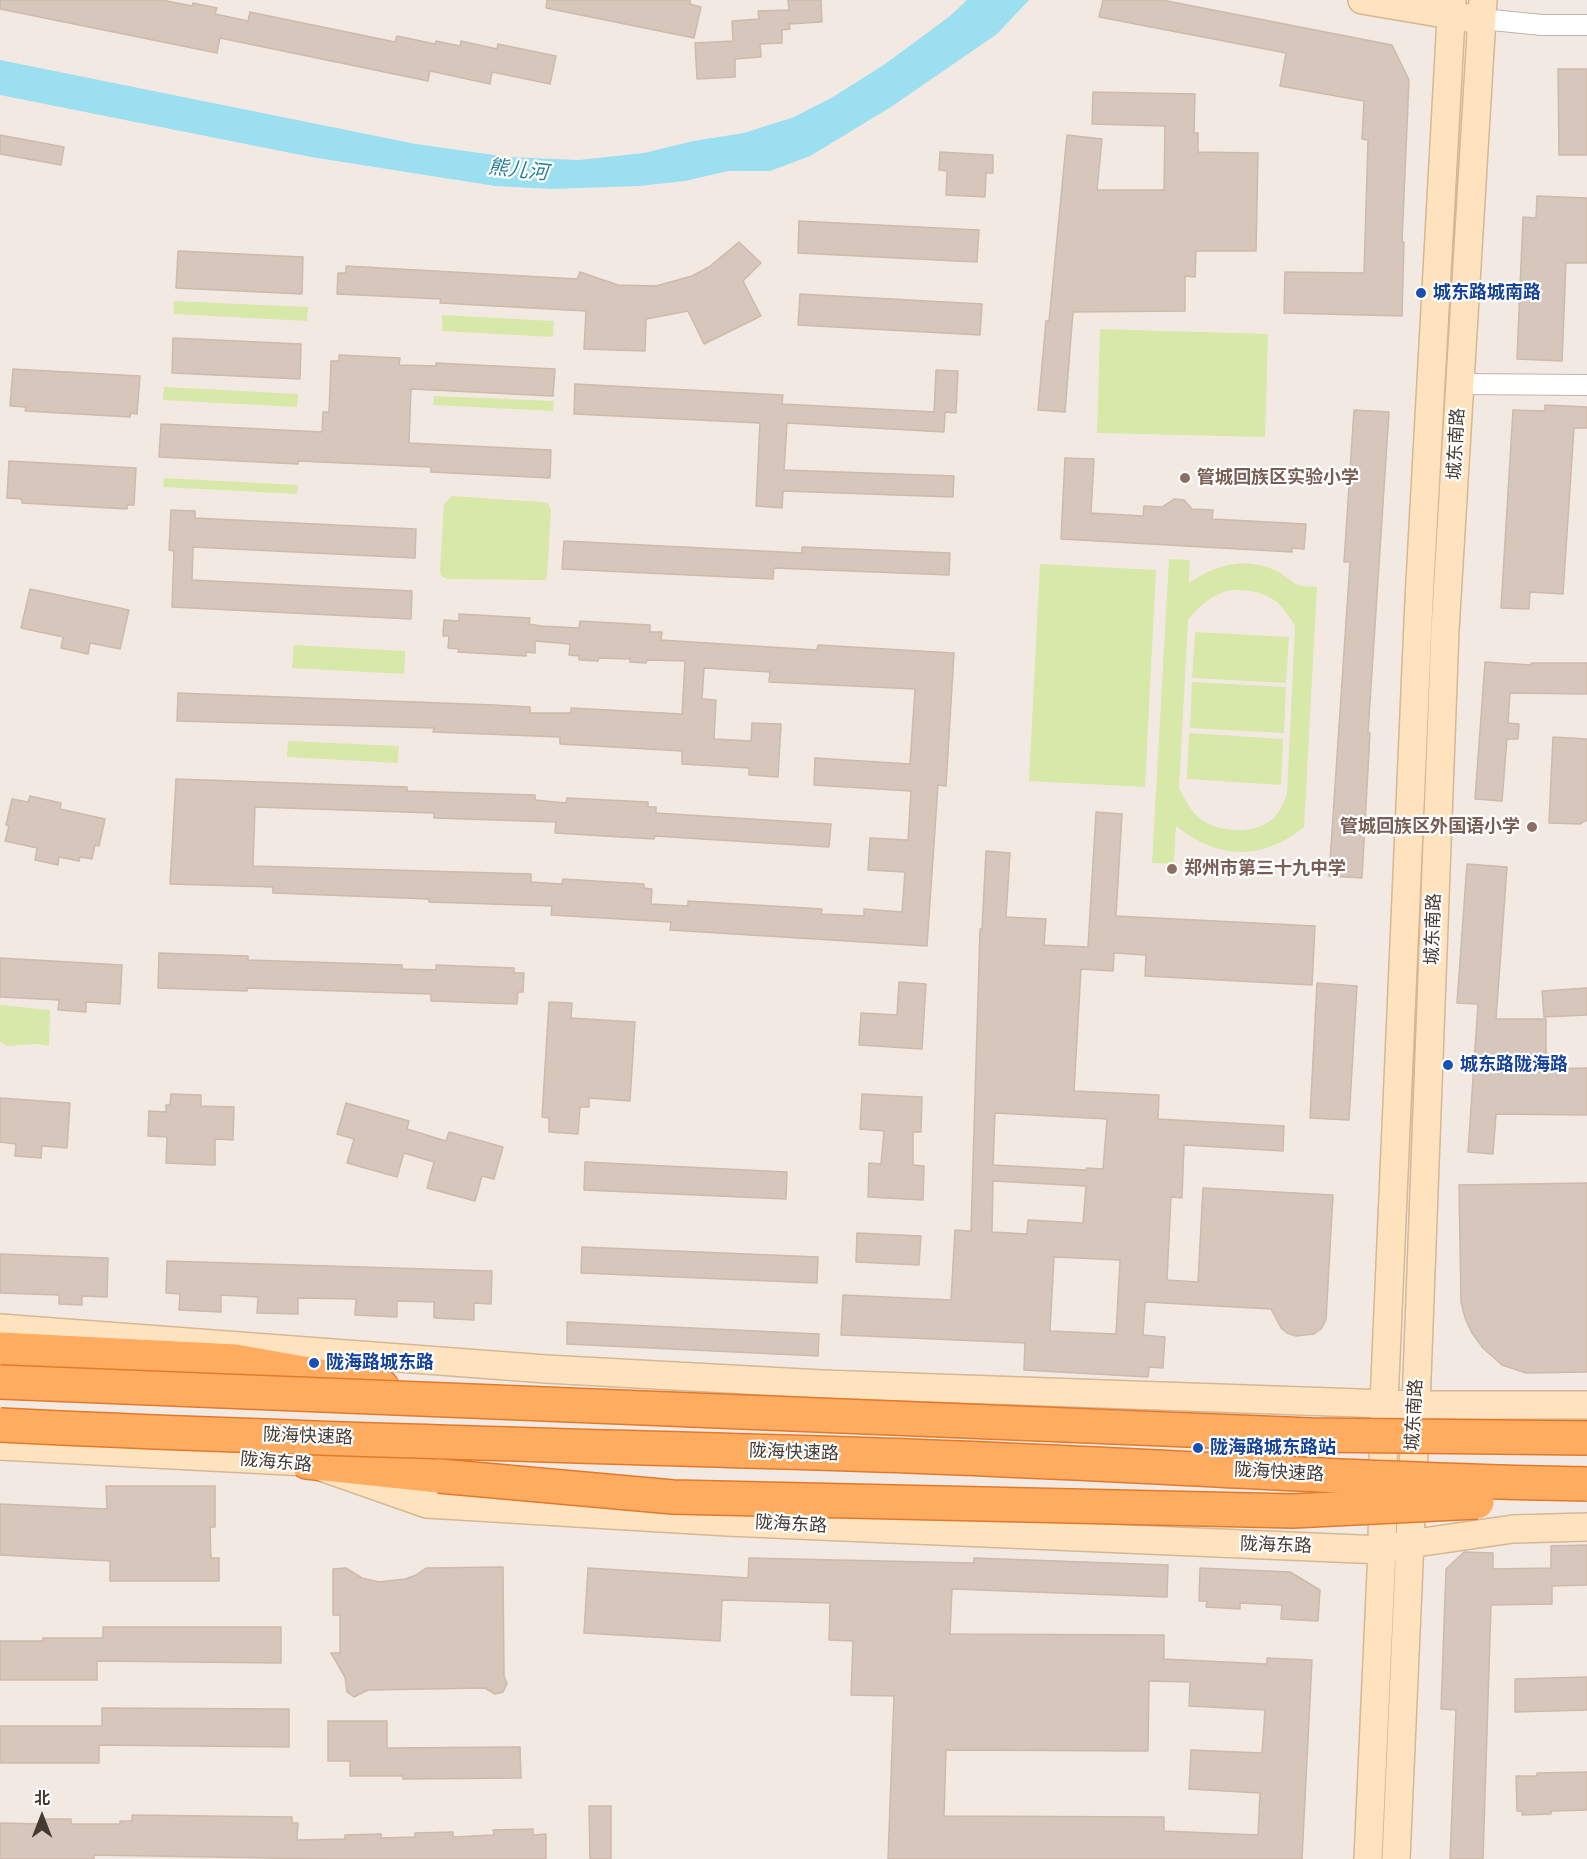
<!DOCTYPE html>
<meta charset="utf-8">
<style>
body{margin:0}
#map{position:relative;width:1587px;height:1859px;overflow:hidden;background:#f2eae2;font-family:"DM Sans","Noto Sans SC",sans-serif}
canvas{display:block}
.north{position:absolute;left:12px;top:1787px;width:60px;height:60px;-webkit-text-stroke:4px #fff;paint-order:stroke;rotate:0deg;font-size:16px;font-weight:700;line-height:24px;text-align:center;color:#433a33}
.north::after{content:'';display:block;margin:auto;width:21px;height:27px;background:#433a33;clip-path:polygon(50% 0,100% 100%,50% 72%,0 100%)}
</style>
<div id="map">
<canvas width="1587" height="1859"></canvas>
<div class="north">北</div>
</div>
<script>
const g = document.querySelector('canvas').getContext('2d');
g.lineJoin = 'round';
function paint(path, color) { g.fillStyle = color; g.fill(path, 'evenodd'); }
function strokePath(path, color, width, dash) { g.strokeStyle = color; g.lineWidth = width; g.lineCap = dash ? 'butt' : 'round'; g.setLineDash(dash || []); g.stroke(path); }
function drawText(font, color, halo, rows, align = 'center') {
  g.font = font + ' "DM Sans","Noto Sans SC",sans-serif'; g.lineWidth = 4.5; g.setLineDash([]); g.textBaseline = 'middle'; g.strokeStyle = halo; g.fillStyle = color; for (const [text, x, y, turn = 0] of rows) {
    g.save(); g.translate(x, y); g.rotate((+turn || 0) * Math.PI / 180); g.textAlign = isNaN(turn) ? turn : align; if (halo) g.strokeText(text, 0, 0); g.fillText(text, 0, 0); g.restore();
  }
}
const green = new Path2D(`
 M174,301L308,307L307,321L174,314Z
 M442,315L554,321L553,337L442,331Z
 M1100,329L1268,334L1265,437L1097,433Z
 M164,387L298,394L297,407L163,400Z
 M434,396L554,401L553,411L433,405Z
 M164,478L298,485L297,494L163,487Z
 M452,496L542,502L548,504L551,509L547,576L545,580L447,579L441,576L440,570L444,504Z
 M1169,559L1190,560L1189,583C1216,564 1247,556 1279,572C1285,575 1291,582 1298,585C1303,587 1312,586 1317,587L1304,827C1262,861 1218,860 1176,826L1174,864L1152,863ZM1231,590C1264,590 1279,597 1295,626L1287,793C1283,805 1278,817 1267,823C1247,835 1213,832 1196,815C1189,808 1184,797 1179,788L1188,620C1200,605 1211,595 1231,590Z
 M1040,564L1156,570L1145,787L1029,781Z
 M1195,632L1289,637L1286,683L1192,678Z
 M294,645L405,651L404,674L292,668Z
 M1192,682L1286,687L1284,733L1190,728Z
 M1189,733L1283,739L1281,785L1187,779Z
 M288,741L399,746L398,763L287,757Z
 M0,1005L50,1010L49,1046L35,1044L7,1046L0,1042Z`);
const water = new Path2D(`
 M967,0H1029L997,34L891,107L810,156L770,171H728L685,181L639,186L552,189L495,186L311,157L0,95V60L416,144L508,157L579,160L644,153L693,141L744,133L794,117L833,97L885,64L950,16Z`);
const building = new Path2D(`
 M0,0H162L192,6L193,3L217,8L215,14L248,21L250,12L395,42L397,36L435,44L436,41L460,46L461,41L497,49L498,44L556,56L550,84L492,72L490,84L430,71L428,81L220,38L217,53L0,9Z
 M547,0H690V4L701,7L694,38L546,8Z
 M788,0H821L822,22L789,24L790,29L782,30V43L760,44L761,57L735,59V77L697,79L695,43L733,41L732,21L759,19L758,11L789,10Z
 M1103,0H1162L1392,45L1409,80L1402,242H1404L1402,316L1284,313L1285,272L1364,273L1368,140L1362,139L1364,101L1280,86L1286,53L1099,17Z
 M1558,69H1587V155H1559Z
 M1093,92L1195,94L1194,133H1198V152L1258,153L1256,251H1196L1195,277L1185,276V311L1073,312L1065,412L1038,410L1046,321H1049L1067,135L1102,139L1097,190H1164L1165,126L1092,124Z
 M0,135L64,147L61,165L0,154Z
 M940,152L993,155V173H986L985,197L946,195L947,171L939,170Z
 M1537,196L1587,198V263H1566L1562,361L1517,359L1523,217L1536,218Z
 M799,221L979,230L977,262L798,253Z
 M739,242L761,263L743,281L761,316L704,344L688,311L646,319L645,351L584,349L586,311L440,303L441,299L337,294L338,273H346V266L577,279L580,272L618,285L656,286L692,276L709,267Z
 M178,251L303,257L302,294L176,288Z
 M800,294L982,304L980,335L798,325Z
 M173,338L301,344L300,379L172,373Z
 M339,355L400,358L399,365L436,366V363L555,369L553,396L411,389L409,443L551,450L550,478L431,472V467L298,461V464L159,457L161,424L322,432L323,412H329L331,361H339Z
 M13,369L140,376L137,414L131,413L130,417L25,411L26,407L10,406Z
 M936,370L958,371L956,413L945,412L944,432L787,423L784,470L954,476L953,497L783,491L782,508L756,506L760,423L574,414L575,384L783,395L782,404L934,412Z
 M1545,405L1587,407V428H1574L1563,594L1530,592L1529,609L1501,608L1513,410L1545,411Z
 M1354,410L1389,412L1368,733H1370L1362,878L1329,876L1350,562H1344Z
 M1065,458L1094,459L1091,513L1143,516L1144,506L1162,507L1174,499L1184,500L1192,509L1213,510L1212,519L1306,524L1304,549L1292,548V552L1061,539Z
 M9,461L136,468L134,505H127V509L22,503V499L7,498Z
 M171,510L195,511V518L416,529L415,558L193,547L192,580L412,591L411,619L172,607L174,551L169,550Z
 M564,541L802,553V547L950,553L949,575L774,568L773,579L562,569Z
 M30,589L129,610L120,649L90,643L88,654L61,648L63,637L21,628Z
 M459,614L530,618L529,624L541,626L579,628L580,621L650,625V632H662L661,640L817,650L818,645L954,653L946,786L938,785L927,946L670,930L671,922L551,915L552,906L429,902V899L273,893V887L170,884L176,779L407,787V791L535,795V800L566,803L567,798L648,802V807H656V813L831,824L829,847L655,836L654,839L555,833L556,822L434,818V813L255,807L253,866L531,874V882L562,884L563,879L644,884V888L652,889L651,904L688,906V901L806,908L822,909L821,914L864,916V909L902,912L905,872L868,870L870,838L908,840L911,791L814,785L815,758L910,764L915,689L769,682L770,672L704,668L702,699L716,700L714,739L751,741L752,723L781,724L778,777L749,775V768L682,764V751L560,744V737L433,732L434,728L177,721L178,693L494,705L530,707V713H571V708L682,714L685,661L647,660L646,663L630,662V659L599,658L598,661L579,660V656L569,655L570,644L535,641V653L526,652V656L458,652L459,649L448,648L449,636H443L444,620L459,621Z
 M1485,662L1531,665V663H1587V694L1510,693L1508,723L1519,724L1518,739H1507L1502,801L1475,799Z
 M1553,737L1587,739V820L1580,824L1549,823Z
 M30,796L61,803L60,809L105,819L99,846L95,845L92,859L80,857L79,861L59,857L58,865L35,860L37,848L5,841L9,826L6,825L12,799L28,802Z
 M1096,812L1122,814L1116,916L1315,926L1312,985L1145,976L1146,955L1114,953L1113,971L1081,969L1074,1091L1159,1095L1158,1119L1284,1126L1283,1151L1184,1145L1182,1198L1171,1197L1167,1280L1198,1282L1203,1188L1333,1195L1326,1320L1321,1329L1314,1334L1296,1336L1287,1333L1281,1328L1271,1309L1145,1302L1143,1335L1165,1337L1163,1368L1149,1367L1148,1377L1024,1370L1025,1343L841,1335L843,1295L951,1300L955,1230L971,1231L980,929H982L986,851L1010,853L1006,917L1046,919L1044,945L1088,947ZM995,1113L1107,1119L1103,1169L1087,1168L1086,1170L993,1165ZM993,1181L1086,1186L1083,1223L1028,1220L1027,1234L992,1232ZM1054,1257L1120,1260L1116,1334L1050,1331Z
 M1467,864L1507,867L1496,1019H1546V1069L1587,1068V1115L1496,1114L1493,1154L1468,1152L1478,1004L1457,1003Z
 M159,953L248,956V960L402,965V969L436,970V965L514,968V973H524L523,992H518L517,1004L431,1001V994L247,988V991L158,988Z
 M0,958L122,965L120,1004L86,1002V1012L58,1010L59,1000L0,997Z
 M899,982L926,984L922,1049L859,1045L861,1013L897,1015Z
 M1317,983L1357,986L1349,1120L1310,1118Z
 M1587,988V1015L1544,1017L1542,991Z
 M549,1002L572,1003L571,1018L635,1022L630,1101L589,1098V1107H580L578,1134L549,1132V1118L542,1117Z
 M171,1094L201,1095V1106L234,1107L233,1140L215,1139V1165L166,1163L167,1137L148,1136L149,1111L166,1112V1105H170Z
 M862,1094L922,1097L921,1132H913V1165L924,1166L923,1200L868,1197L869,1163L881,1164L884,1131L860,1129Z
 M0,1098L70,1103L67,1148L42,1146L41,1158L15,1156L16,1144L0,1142Z
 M346,1103L409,1121L407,1129L446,1141L449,1132L503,1147L494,1179L482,1176L475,1201L427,1188L434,1162L404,1153L397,1177L347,1163L354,1139L337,1134Z
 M585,1162L787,1172L786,1199L584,1190Z
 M1587,1183V1372L1526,1373L1502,1365L1483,1348L1472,1333L1465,1318L1461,1302L1459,1185Z
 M857,1233L921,1236L919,1265L856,1262Z
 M582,1247L818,1257L817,1283L581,1273Z
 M0,1254L108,1258L107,1297L82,1296V1305L59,1304V1295L0,1293Z
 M167,1261L492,1271L491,1304L474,1303V1320L434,1318V1302L397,1301V1317L355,1315L356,1299L298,1298V1314L257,1313L258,1297L221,1295V1312L179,1310L180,1294L166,1293Z
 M567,1322L819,1334L818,1356L567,1344Z
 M106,1486H215V1527H210L211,1558H219V1581H110V1561L0,1555V1504L107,1509Z
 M1587,1545V1585L1552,1586V1604L1491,1605L1483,1859H1450L1456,1710L1441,1709L1446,1569L1464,1552L1493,1553V1569L1551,1568V1546Z
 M749,1558L974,1563V1558L1168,1565L1167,1597L952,1589L950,1634L1164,1635V1659L1267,1664V1658L1312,1660L1302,1859H888L894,1696L851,1695L853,1641L829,1640L830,1603L722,1600L720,1641L584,1633L588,1568L748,1578ZM1149,1681L1190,1682L1189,1706L1265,1710L1262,1753L1191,1750L1189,1789L1260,1793L1258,1835L1164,1831V1817L944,1816L946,1750L1148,1751Z
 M503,1567L504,1676L507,1684L503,1692L495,1694L485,1688L368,1690L354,1697L347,1692L345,1677L331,1653H340V1615H333V1569L346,1568L362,1578L379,1582L405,1579L416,1575L426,1568Z
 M1200,1568L1290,1572L1320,1590L1318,1621L1281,1619L1282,1605L1240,1603V1609L1206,1607L1207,1601H1199Z
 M103,1627H281V1663L97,1661V1680H0V1641H43V1638H103Z
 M1587,1677V1710L1515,1712V1679Z
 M102,1708L289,1709V1747L99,1745V1763H0V1726H102Z
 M328,1721H387V1748L520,1747L521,1778L403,1779V1776H350V1761H328Z
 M1587,1772V1810L1551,1811V1814L1522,1815V1811H1517L1516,1776H1537V1773Z
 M589,1806H611V1859H590Z
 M132,1815L292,1817V1823H298L297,1840L345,1839V1835L381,1834V1838L415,1837V1833L453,1832V1837L494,1835L493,1830L533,1829V1835L546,1834V1859H327L94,1855V1859H0V1823L43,1824V1819H71V1824H120V1821H132Z`);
const street = new Path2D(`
 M1482,19L1542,25H1587
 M1461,384L1587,385`);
const secondary = new Path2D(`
 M1362,0L1468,18
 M0,1328L546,1369L822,1384L1416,1405H1587
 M0,1446L307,1462L427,1504L728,1522L1382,1550L1409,1544L1513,1529L1587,1527
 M1368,1859L1382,1550L1384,1403L1419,600L1452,0
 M1396,1859L1416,1405L1445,630L1483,0`);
const highway = new Path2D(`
 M0,1349L235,1361L382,1387
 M307,1462L439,1476`);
const highwayBridge = new Path2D(`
 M0,1382L1312,1435L1587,1438
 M0,1425C303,1440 606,1446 909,1456C1135,1464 1361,1480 1587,1484
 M439,1476L673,1497L1293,1511L1477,1502`);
const markers = [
 [1421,293,6,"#1a4fb4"],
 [1185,478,6,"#8d6e63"],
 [1532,827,6,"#8d6e63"],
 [1172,869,6,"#8d6e63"],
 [1448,1065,6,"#1a4fb4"],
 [314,1363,6,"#1a4fb4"],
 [1198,1448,6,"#1a4fb4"]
];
const transitNames = [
 ["城东路城南路",1433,293],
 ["城东路陇海路",1460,1065],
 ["陇海路城东路",326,1363],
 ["陇海路城东路站",1210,1448]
];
const streetNames = [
 ["城东南路",1457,444,-87],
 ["城东南路",1434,929,-88],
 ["城东南路",1415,1415,-87],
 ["陇海快速路",308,1437,2],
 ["陇海快速路",794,1453,2],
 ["陇海东路",276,1463,5],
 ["陇海快速路",1279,1473,3],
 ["陇海东路",791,1525,3],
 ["陇海东路",1276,1546,2]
];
const educationNames = [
 ["管城回族区实验小学",1197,478],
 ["管城回族区外国语小学",1520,827,"right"],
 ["郑州市第三十九中学",1184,869]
];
const waterNames = [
 ["熊儿河",518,171,6]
];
paint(green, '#d8e8a9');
paint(water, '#9cdff1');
paint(building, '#d6c6bb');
strokePath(building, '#cebaab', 1.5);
strokePath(street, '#c0b3a8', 22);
strokePath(secondary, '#d6b793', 30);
strokePath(highway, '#e07b2e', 36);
strokePath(street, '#fff', 20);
strokePath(secondary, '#ffe3bf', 27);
strokePath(highway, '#ffab60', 33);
strokePath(highwayBridge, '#e07b2e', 36, []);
strokePath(highwayBridge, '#ffab60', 33);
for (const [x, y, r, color] of markers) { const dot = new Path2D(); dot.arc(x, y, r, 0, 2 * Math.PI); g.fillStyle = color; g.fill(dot); strokePath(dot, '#fff', 2); }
drawText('bold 18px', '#164399', '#fff', transitNames, 'left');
drawText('18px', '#433a33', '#fff', streetNames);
drawText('bold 18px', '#785e54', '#fff', educationNames, 'left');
drawText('italic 20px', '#277f99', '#fff', waterNames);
</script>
